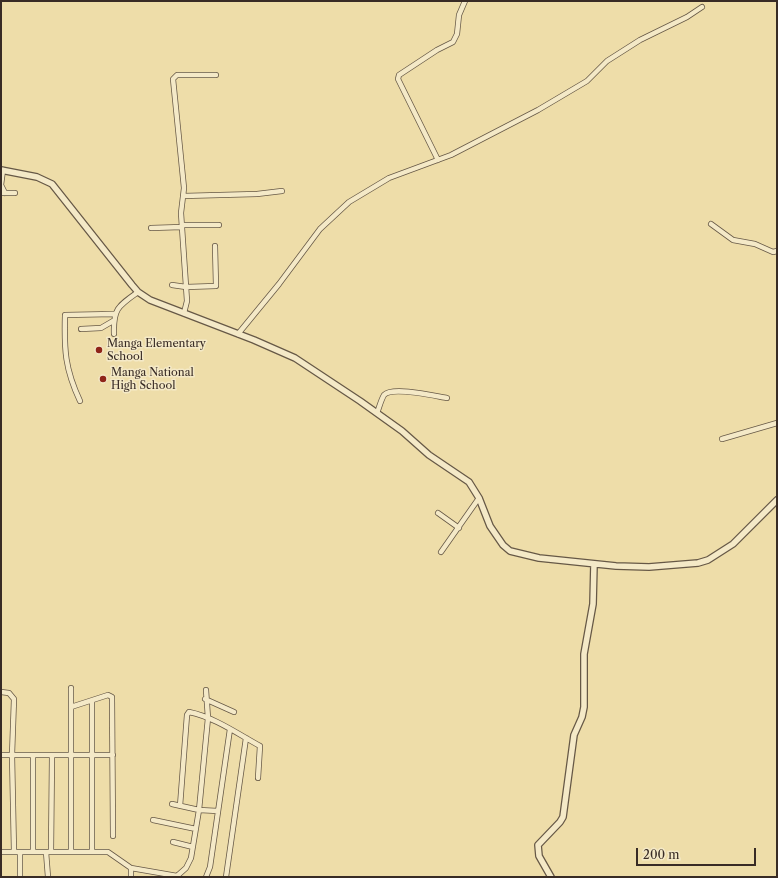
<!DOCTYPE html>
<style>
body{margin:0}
#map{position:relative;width:778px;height:878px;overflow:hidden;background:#eedda9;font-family:"Libre Caslon Text",serif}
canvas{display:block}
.frame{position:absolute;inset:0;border:2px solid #382b25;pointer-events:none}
.scale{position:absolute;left:636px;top:848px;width:120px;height:18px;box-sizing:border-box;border:2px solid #382b25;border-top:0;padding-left:5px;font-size:12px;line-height:14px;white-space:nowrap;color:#382b25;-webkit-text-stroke:3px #f4e9c7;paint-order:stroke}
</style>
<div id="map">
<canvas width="778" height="878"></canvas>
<div class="frame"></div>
<div class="scale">200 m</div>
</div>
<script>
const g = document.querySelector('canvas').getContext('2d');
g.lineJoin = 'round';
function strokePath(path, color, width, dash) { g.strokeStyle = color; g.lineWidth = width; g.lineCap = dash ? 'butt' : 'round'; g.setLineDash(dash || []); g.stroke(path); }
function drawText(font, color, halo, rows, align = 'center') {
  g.font = font + ' "Libre Caslon Text",serif'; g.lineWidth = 3; g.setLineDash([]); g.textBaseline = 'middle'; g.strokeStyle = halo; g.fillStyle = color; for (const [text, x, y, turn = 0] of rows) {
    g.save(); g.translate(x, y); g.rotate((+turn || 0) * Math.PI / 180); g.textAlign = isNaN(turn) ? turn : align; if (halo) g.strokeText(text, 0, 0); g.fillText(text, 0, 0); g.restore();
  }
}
const minor = new Path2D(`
 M438,160L398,79L399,75L437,50L453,42L457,34L459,15L465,1
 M3,170L1,185L5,193
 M1,193H15
 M183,196L257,194L282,191
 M711,224L733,240L755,244L773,252L777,251
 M182,225H219
 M151,228L182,227
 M172,285L186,287L216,286L215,246
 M184,313L187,301L181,213L184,188L173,79L177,75H216
 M81,329L101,328L113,321
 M114,334C113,309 118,306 138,292
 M238,334L279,284L320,229L349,202L389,178L451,155L538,110L587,81L607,61L640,40L687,17L702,7
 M80,401C65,369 64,350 65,315L114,314
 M377,413C379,408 381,400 384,395C392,386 435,396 447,398
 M722,439L777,423
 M438,513L459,528
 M441,552L479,498
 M71,688V707L108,695L112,697L113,836
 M1,692L9,693L14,699L12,755L14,852
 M205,699L234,712
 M92,701V851
 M71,707V851
 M1,755H113
 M33,755V852
 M172,804L199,810L218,811
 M180,806L187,715L189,712C214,717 238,734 260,746L258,778
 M153,820L196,829
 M173,842L193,847
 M1,852H108L131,868L177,876L186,868L191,858L199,810L208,718L206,690
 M20,852V877
 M46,852L48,877
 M51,852L52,756
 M131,868V877
 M206,877L210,867L230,729
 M226,877L246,738`);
const tertiary = new Path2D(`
 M1,170L37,177L52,184L132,285L138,292L150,300L254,340L295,358L360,401L402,431L429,455L469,482L479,498L490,526L503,545L510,551L539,558L616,566L649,567L698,563L708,560L733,544L777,500
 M551,877L539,856L538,845L560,822L563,817L574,735L582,717L584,707V654L593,604L594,564`);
const markers = [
 [99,350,4,"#8f2418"],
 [103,379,4,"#8f2418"]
];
const poiNames = [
 ["Manga Elementary",107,344],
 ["School",107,357],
 ["Manga National",111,373],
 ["High School",111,386]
];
strokePath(minor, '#665846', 6);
strokePath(tertiary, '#665846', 8);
strokePath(minor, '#f4e9c7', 4.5);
strokePath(tertiary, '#f4e9c7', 5.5);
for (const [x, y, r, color] of markers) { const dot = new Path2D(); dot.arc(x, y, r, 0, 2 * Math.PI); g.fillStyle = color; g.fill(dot); strokePath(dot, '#f4e9c7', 1.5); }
drawText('11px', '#382b25', '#f4e9c7', poiNames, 'left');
</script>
